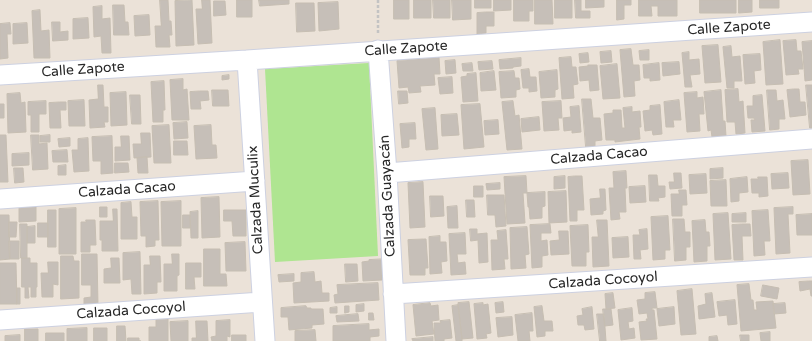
<!DOCTYPE html>
<meta charset="utf-8">
<style>
body{margin:0}
canvas{display:block;background:#ebe2d8}
</style>
<canvas width="812" height="341"></canvas>
<script>
const g = document.querySelector('canvas').getContext('2d');
g.lineJoin = 'round';
function paint(path, color) { g.fillStyle = color; g.fill(path, 'evenodd'); }
function strokePath(path, color, width, dash) { g.strokeStyle = color; g.lineWidth = width; g.lineCap = dash ? 'butt' : 'round'; g.setLineDash(dash || []); g.stroke(path); }
function drawText(font, color, halo, rows, align = 'center') {
  g.font = font + ' "Varela Round",sans-serif'; g.lineWidth = 3; g.setLineDash([]); g.textBaseline = 'middle'; g.strokeStyle = halo; g.fillStyle = color; for (const [text, x, y, turn = 0] of rows) {
    g.save(); g.translate(x, y); g.rotate((+turn || 0) * Math.PI / 180); g.textAlign = isNaN(turn) ? turn : align; if (halo) g.strokeText(text, 0, 0); g.fillText(text, 0, 0); g.restore();
  }
}
const green = new Path2D(`
 M369,63L378,256L275,262L265,69Z`);
const building = new Path2D(`
 M160,0H168L169,21H171L172,35H169L170,47H156L155,26H161Z
 M192,0L194,45L176,46L175,1Z
 M202,0H210L212,43L198,44L196,9H202Z
 M237,0H252V17H237Z
 M259,0H289V4L260,6Z
 M394,0H409V19H394Z
 M414,0H431V18H414Z
 M433,0H450V18H434Z
 M452,0H471V19L453,20Z
 M475,0H491V8H475Z
 M494,0H511V10L494,11Z
 M514,0H533V11H529V21H514Z
 M535,0H552L553,24H535Z
 M555,0H572V18H555Z
 M575,0H581V11H590V18H576Z
 M586,0H604V7L586,8Z
 M617,0H631V5H624V19L617,20Z
 M639,0H677V16H658V6H651L652,16H639Z
 M700,0H736V13H700Z
 M739,0H752V12L739,13Z
 M760,0H779V8H760Z
 M214,1H225L226,15L214,16Z
 M338,2L339,29L319,31L318,3Z
 M296,3H314L315,31L297,32Z
 M113,5H124L125,22H128L129,35H114Z
 M102,6V19L110,18L111,53H102L101,36L94,37L93,7Z
 M40,10L41,31L49,30L50,58H34L32,11Z
 M486,12H494V26H486V33L477,34V13Z
 M149,15L150,35L135,36L134,16Z
 M88,18L89,38L73,39V19Z
 M52,22H60V32L68,31V40L53,41Z
 M10,23L11,34H7L8,58L0,59V24Z
 M27,23L28,43L13,44V24Z
 M780,40L783,84L766,85L763,42Z
 M796,40L797,51H801L803,69H798L799,74L786,75L783,41Z
 M812,41V80L805,81L802,42Z
 M718,45L721,82L705,83L702,46Z
 M731,46L732,57L740,56L742,81H734V88H727L723,47Z
 M631,49L633,65H639L640,80L634,81L635,96L624,97L620,50Z
 M649,50V60H640L639,51Z
 M611,51L612,62L601,63L600,52Z
 M689,52V60L699,59L700,74L690,75L692,87H685L682,53Z
 M588,53L589,62L580,63L579,54Z
 M760,54L761,70L754,71L755,83L745,84L743,55Z
 M439,57L440,74H434L435,85L420,86L421,92L409,93L408,87L399,88L397,61Z
 M571,57L572,67H576L578,84L573,85L574,98L562,99L559,58Z
 M521,58V66L513,67V68L500,69L499,60Z
 M455,60L456,73L446,74L445,61Z
 M492,61L493,69L479,70L478,62Z
 M679,62L680,74L663,76L662,63Z
 M472,63L473,71H463L462,64Z
 M659,63L660,80L650,81V78H644L643,65Z
 M617,64L620,98L603,99L600,66Z
 M588,65H597L599,90L590,91L589,80L580,81L579,67L588,66Z
 M529,69L530,77H536L537,91L529,92V88H523L521,70Z
 M557,70L558,89L555,90V97L541,98L539,72Z
 M494,71L496,90L481,91L480,73Z
 M514,71L515,78H519L520,89L516,90V97L501,98L499,72Z
 M476,73L478,101L463,102L461,77L467,76V74Z
 M229,75V79L222,80V76Z
 M452,77L453,93L440,94L438,78Z
 M183,79V90L187,89L189,120H172L170,80Z
 M164,81L165,110H163V122H153L151,82Z
 M98,85H103L104,107H108V122H104L105,127L90,128L89,100L98,99Z
 M806,85H812V128H810Z
 M738,89L739,102L743,101L745,133L736,134L735,122H727L725,90Z
 M794,89H799L800,102H805L806,115L790,117L787,90Z
 M212,90H228L229,106H213Z
 M721,90L723,121H725L726,136L712,137L711,130L708,131L704,92Z
 M767,90H776L777,101L783,100L785,119H779V129L770,130Z
 M200,91H208L209,100L200,101L201,109H191L190,92Z
 M398,91H407L408,103L399,104Z
 M126,92L127,125L111,126L110,93Z
 M697,92V98L703,97L704,114H699L700,131L687,132L684,93Z
 M20,93L21,103L25,102L26,132L8,133L7,94Z
 M130,95H140L141,124H132Z
 M762,95L765,131L752,132L751,120H755L754,118H748L747,106H753V96Z
 M582,99H591L593,118H600L602,140L595,141V146L586,147Z
 M84,100L85,126H69L68,101Z
 M679,100L681,120H673L674,127H666L664,102Z
 M46,101V114H39V132H31V115H28V102Z
 M513,101L515,116L519,115L522,149L507,150L502,102Z
 M561,101L562,118H558L559,130L544,131L542,102Z
 M60,102H66V110H60L61,128H50L49,103Z
 M0,104H4V118H0Z
 M480,104L484,147L464,149L461,105Z
 M660,105L662,134L653,135L652,130L645,131L643,111L650,110V106Z
 M579,106L581,132L572,133V130L564,131L563,118L571,117L570,107Z
 M632,107V112L640,111L641,127H639L640,139L615,142V140H606L604,114L613,113V110H621L622,128H625L623,108Z
 M435,108L438,149L426,150L422,109Z
 M457,114L459,135L442,136L441,115Z
 M539,117L540,130L522,132L521,119Z
 M498,120L499,134L485,135L484,121Z
 M187,122L188,138L174,139L173,123Z
 M415,123L416,139H409V147L402,148L400,124Z
 M169,125L171,163H154L152,126Z
 M211,125L212,145H216L217,158L196,159L194,126Z
 M141,133H150L151,157L134,158L133,144H141Z
 M0,135H6L8,182H0Z
 M31,135H39V144L47,143L48,169L33,170Z
 M50,135V142H40V136Z
 M112,136L113,173L101,174V161H93L92,137Z
 M121,136H129L130,160L115,161V147H121Z
 M70,138V146L59,147L58,139Z
 M88,138L89,171L74,172L72,150H78V139Z
 M174,141H187L188,155H174Z
 M67,150L68,162H53L52,151Z
 M29,153V165L12,166V154Z
 M147,157L148,173H138L137,158Z
 M808,160L810,194L793,195L791,161Z
 M115,163H128L129,172L115,173Z
 M66,165V175H58V166Z
 M14,168H23L24,182L15,183Z
 M723,168V178L710,179V169Z
 M626,171L627,188H625L626,212H619L620,219L611,220L609,188H614L613,172Z
 M674,173H681L682,188L670,189L669,182H674Z
 M788,173L789,188L772,189L771,174Z
 M706,174L707,193L690,194L689,175Z
 M649,175H657L658,186H665V197L658,198L659,201H650Z
 M526,176L527,193H523L525,223L507,224L504,177Z
 M565,176V188L554,189V177Z
 M575,176H582L584,210H577V221H570L568,177Z
 M747,177L748,192L739,193V201L731,202L730,179Z
 M758,177H767L768,196L759,197V193H752L751,179H758Z
 M726,180L727,206H711L710,181Z
 M423,182L425,227L410,228L408,183Z
 M500,183V189L487,190L486,184Z
 M474,186H483V197H474Z
 M645,186L646,202L630,203L629,187Z
 M600,189H605L606,210L603,211V214L591,215L590,199L600,198Z
 M679,190H686L687,205H682V216H672L671,194H679Z
 M566,191L567,222L549,223L548,192Z
 M545,192V206L542,207V218L530,219L529,207H528L527,193Z
 M487,195H504L506,226L496,227L495,215H488Z
 M430,196H443L444,216L431,217Z
 M219,197L220,237L202,238L201,198Z
 M466,200H474L475,217H467Z
 M158,201L159,240H155V246L146,247V236H141L140,202Z
 M181,201V246H162L161,202Z
 M131,202L132,217H137V239H121V203Z
 M36,206V221L19,222V207Z
 M457,206L458,228H448L447,207Z
 M100,207H107V217H100Z
 M793,207V214H788L790,253L776,254L774,208Z
 M76,208V254H59V209Z
 M113,209H117L118,251H102V240H100V221H113Z
 M48,210H56V247H48Z
 M224,210H246V236H233L232,221H224Z
 M768,210L770,241H764L765,255L754,256L752,211Z
 M198,211V238H191L190,212Z
 M728,213L731,259L715,260L713,214Z
 M746,213V222H732V214Z
 M812,214V235H797L796,215Z
 M0,215H9L10,259L0,260Z
 M183,215H190V228H183Z
 M668,216L670,250H665V259L653,260L651,217Z
 M673,219H684L685,232H690V247H686V260L675,261Z
 M86,220H95L96,245H90V252H81V222H86Z
 M597,220H607L609,266L593,267L592,237H598Z
 M705,220L706,232H709L710,246H707V261L694,262L692,221Z
 M9,222H17L16,237H9Z
 M38,223H48V237H38Z
 M20,224H27V258H21Z
 M550,224L551,233H541V241L547,240L548,255L542,256V267L532,268L530,225Z
 M742,224H750L751,236H742L743,260H734L732,225Z
 M588,225L589,252H586V266H572L570,226Z
 M35,226V243H27V227Z
 M527,227L529,254L525,255L526,268L511,269L510,228Z
 M470,229H477V234L487,233L488,262L479,263L478,240L471,241Z
 M647,229L648,249L640,250L641,259H634L633,235H640L639,230Z
 M506,230L508,259H504L505,269L492,270L491,240H498L497,231Z
 M559,231H568L569,254L551,255L550,241L559,240Z
 M465,233L466,254H457L458,263L465,262L466,274L451,275L449,234Z
 M440,236V242H446L447,261L441,262L442,273L430,274L429,237Z
 M628,237L629,257L613,258L612,238Z
 M424,239H426L428,268H425V275H410L408,240Z
 M9,241H19V259H10Z
 M245,242L246,271H226L225,243Z
 M204,249H220V274H226L227,286H204Z
 M140,252L141,294H132L131,279L123,280V253Z
 M82,254H97L98,306H84V298L91,297V285H82Z
 M172,254H179V275L177,276V291H164V264H172Z
 M61,256H73L74,261H79V298L61,299Z
 M150,256H160L161,282H157V293L144,294V265H150Z
 M22,258H30V263H37V287H36V297H31V287H28L29,298H25V287H22Z
 M111,258H119L120,283H104V269L111,268Z
 M388,259V269H382V280L363,281L362,262L369,261V260Z
 M48,262H58V285L53,284V297H42L41,273H48Z
 M0,263H16L17,304H0Z
 M186,263H201V277H194L195,289H186Z
 M345,264H357L358,281L346,282Z
 M314,272L315,282L321,281L322,293H329V301L294,303L293,283L301,282V273Z
 M294,274V281L279,282L278,275Z
 M809,281H812V296H811L810,289L800,291L799,282Z
 M378,283L379,300L335,303L334,295L338,294L337,285Z
 M749,284L751,300H753L754,310H757L756,302L773,301L776,328L741,331L737,285Z
 M763,285L779,288L777,299L761,296Z
 M17,288H20V304H17Z
 M692,289L696,334L681,335L677,291Z
 M655,292L657,308H652V310H654L657,339L641,340L639,322L647,321L646,319H648L647,313L639,314L637,300L645,299V293Z
 M613,293L615,308L606,309L605,294Z
 M712,293L715,317L699,319L698,306L706,304L705,294Z
 M735,300L737,324L728,325L727,315L719,316L717,302Z
 M469,302L473,338L462,339L458,303Z
 M503,302L504,312L496,313L495,303Z
 M430,303L431,306L438,305L439,320L432,321L434,334L416,336L413,305Z
 M483,303V305L488,304L491,333L486,334L487,338L477,339L474,304Z
 M785,303L786,313L774,314L773,304Z
 M364,304V311L356,312V305Z
 M458,305L462,339V341H456L452,306Z
 M306,306L307,308H311V309H323L324,324L312,325V328L289,330L288,317H281V308Z
 M345,306H349V312L345,313Z
 M542,306L544,321H552L553,331H545V336L537,337L534,307Z
 M337,307V313H330V308Z
 M592,307L594,329L585,330L584,325H578L577,316L583,315L582,309Z
 M674,307L675,324L659,326L657,309Z
 M632,308L633,321L628,322L629,329L634,328L635,338L621,340L618,310Z
 M603,309H611L613,325L605,326Z
 M369,313H373L374,320H369Z
 M532,313L533,331H529L530,341H518L515,315Z
 M358,314L359,321L337,322L336,316Z
 M597,314H604L606,341H600Z
 M512,317L513,335L498,337L496,318Z
 M168,319V341H149V327H156V320Z
 M230,320V337L227,336V341H212L211,337L216,336V321Z
 M450,320L452,338L444,339V341H435L434,323H441L440,321Z
 M188,321V341H171L170,322Z
 M196,321H207L208,341H192V338H196Z
 M369,324V330L379,329V336L370,337V341H333V326Z
 M117,326H125L126,341H117Z
 M87,328V341H67V329Z
 M94,328H107V341H94Z
 M25,329H38V341H25Z
 M315,330L316,341H295V331Z
 M770,332V341H761L760,333Z
 M46,333H64V341H46Z
 M20,335V341H5V336Z
 M232,335H246V341H232Z
 M740,335H749V341H741Z
 M717,336L718,341H709V337Z
 M433,337V341H413L412,339Z
 M128,338H139V341H141H128Z`);
const path = new Path2D(`
 M378,0V33`);
const minor = new Path2D(`
 M378,50L387,173L396,341
 M247,60L265,341
 M0,75L247,60L812,22
 M387,173L812,139
 M0,199L255,181
 M393,294L812,267
 M0,320L262,302`);
const streetNames = [
 ["Calle Zapote",729,28,-4],
 ["Calle Zapote",406,49,-4],
 ["Calle Zapote",83,70,-4],
 ["Calzada Cacao",599,156,-5],
 ["Calzada Cacao",127,190,-4],
 ["Calzada Guayacán",388,196,-93],
 ["Calzada Muculix",256,200,-93],
 ["Calzada Cocoyol",603,281,-4],
 ["Calzada Cocoyol",131,311,-4]
];
paint(green, '#afe591');
paint(building, '#c6bfb8');
strokePath(building, '#c6beb2', 1);
strokePath(minor, '#cdd1e1', 21);
strokePath(path, '#c3c3c3', 2.5, [3, 2]);
strokePath(minor, '#fff', 19);
drawText('14px', '#272727', '#fff', streetNames);
</script>
